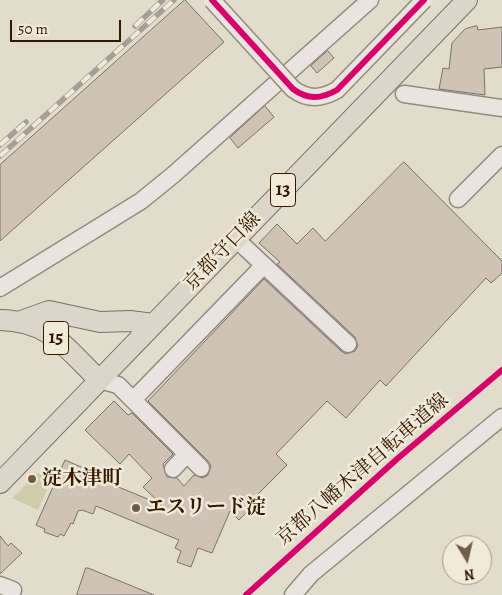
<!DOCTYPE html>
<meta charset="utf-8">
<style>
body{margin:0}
#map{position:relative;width:502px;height:595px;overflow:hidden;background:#e2dccd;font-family:Alegreya,serif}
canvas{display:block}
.north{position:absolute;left:442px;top:535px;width:50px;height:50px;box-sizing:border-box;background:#f2ead9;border:1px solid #a69682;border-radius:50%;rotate:171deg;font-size:14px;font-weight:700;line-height:20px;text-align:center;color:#331900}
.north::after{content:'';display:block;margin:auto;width:18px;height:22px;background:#705d48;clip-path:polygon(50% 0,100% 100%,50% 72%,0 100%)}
.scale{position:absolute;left:10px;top:20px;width:111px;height:22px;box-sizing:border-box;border:2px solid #331900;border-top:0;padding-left:6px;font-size:15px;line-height:18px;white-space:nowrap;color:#331900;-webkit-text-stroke:4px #f2ead9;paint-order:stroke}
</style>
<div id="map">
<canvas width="502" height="595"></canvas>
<div class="north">N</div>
<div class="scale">50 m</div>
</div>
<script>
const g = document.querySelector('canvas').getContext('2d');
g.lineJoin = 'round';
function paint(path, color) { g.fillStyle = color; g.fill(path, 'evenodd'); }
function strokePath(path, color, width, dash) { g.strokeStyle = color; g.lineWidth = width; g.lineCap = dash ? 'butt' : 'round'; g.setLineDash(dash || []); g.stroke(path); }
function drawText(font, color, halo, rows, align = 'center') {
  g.font = font + ' Alegreya,"Noto Serif JP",serif'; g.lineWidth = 5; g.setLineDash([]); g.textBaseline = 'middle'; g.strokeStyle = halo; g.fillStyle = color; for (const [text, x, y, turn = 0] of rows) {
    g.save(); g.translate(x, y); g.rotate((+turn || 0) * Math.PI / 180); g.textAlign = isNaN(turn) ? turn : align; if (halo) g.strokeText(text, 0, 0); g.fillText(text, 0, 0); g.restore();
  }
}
const green = new Path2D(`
 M38,473L52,479L38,510L12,498Z`);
const building = new Path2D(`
 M185,0L224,42L0,241V165Z
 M477,26L478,30L502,27V67L484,69L485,95L439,89L443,68L449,69L452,43L465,29Z
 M328,51L334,58L317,73L311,66Z
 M265,106L274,117L238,148L230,138Z
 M404,162L502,261V273L491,283L486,278L386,386L380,380L346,418L327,401L276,454L287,465L255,497L258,500L239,520L230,511L212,553L198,548L191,567L177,562L181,551L175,548L179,540L96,506L93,514L82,510L78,511L73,524L71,523L64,536L60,534L58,537L44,532L45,529L36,525L65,460L88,470L87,474L162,505L143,487L152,478L129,454L120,464L85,430L114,401L128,415L132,413L173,454L163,464L167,477L177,478L184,486L194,475L203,478L208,475L211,466L208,461L148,401L264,279L341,351L346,354L355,351L358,346L355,337L277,264L280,262L259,243L277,224L297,244L313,228L325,241Z
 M0,536L8,546L11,543L22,553L0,574Z
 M86,568H88L154,595H77Z`);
const minor = new Path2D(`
 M404,94L502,108
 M458,199L502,155
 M236,239L348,344
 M0,288L141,201L173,175L370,0
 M99,380L118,385L133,400L264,265
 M131,398L201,468
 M173,469L187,454
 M0,585L13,590
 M293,595L311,574L502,417`);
const major = new Path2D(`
 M0,320C50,321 66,348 99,380
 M21,321L49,311L100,322L130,321L153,324
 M0,483L467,0`);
const rail = new Path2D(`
 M135,26L163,0
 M0,145L26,122
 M0,156L174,0`);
const minorBridge = new Path2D(`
 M212,0L293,89C308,100 321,99 337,90L424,0`);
const cycleway = new Path2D(`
 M212,0L293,89C308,100 321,99 337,90L424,0
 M246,595L397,459L502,370`);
const markers = [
 [32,479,5,"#705d48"],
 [136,508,5,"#705d48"]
];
const shields = [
 [283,190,25],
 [56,338,25]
];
const shieldNames = [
 ["13",283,190],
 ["15",56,338]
];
const streetNames = [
 ["京都守口線",223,252,-46],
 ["京都八幡木津自転車道線",363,470,-41]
];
const poiNames = [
 ["淀木津町",42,479],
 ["エスリード淀",146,508]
];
paint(green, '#cdcdac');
paint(building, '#cfc3b8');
strokePath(building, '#787166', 1);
strokePath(minor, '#928b80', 19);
strokePath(major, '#787166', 22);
strokePath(minor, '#e9e5de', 16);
strokePath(major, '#dcd5c9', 20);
strokePath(rail, '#a5a097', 5.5);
strokePath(rail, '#f2ead9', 4, [11]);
strokePath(minorBridge, '#928b80', 19, []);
strokePath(minorBridge, '#e9e5de', 16);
strokePath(cycleway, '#d6006c', 6);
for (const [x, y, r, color] of markers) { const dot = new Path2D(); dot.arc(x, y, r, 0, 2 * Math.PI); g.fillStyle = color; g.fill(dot); strokePath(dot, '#f2ead9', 2); }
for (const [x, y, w] of shields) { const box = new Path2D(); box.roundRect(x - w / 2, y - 16.5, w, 33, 4); g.fillStyle = '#f2ead9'; g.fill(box); strokePath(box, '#331900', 1); }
drawText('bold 19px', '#331900', null, shieldNames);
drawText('20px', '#331900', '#f2ead9', streetNames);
drawText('bold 20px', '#331900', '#f2ead9', poiNames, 'left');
</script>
